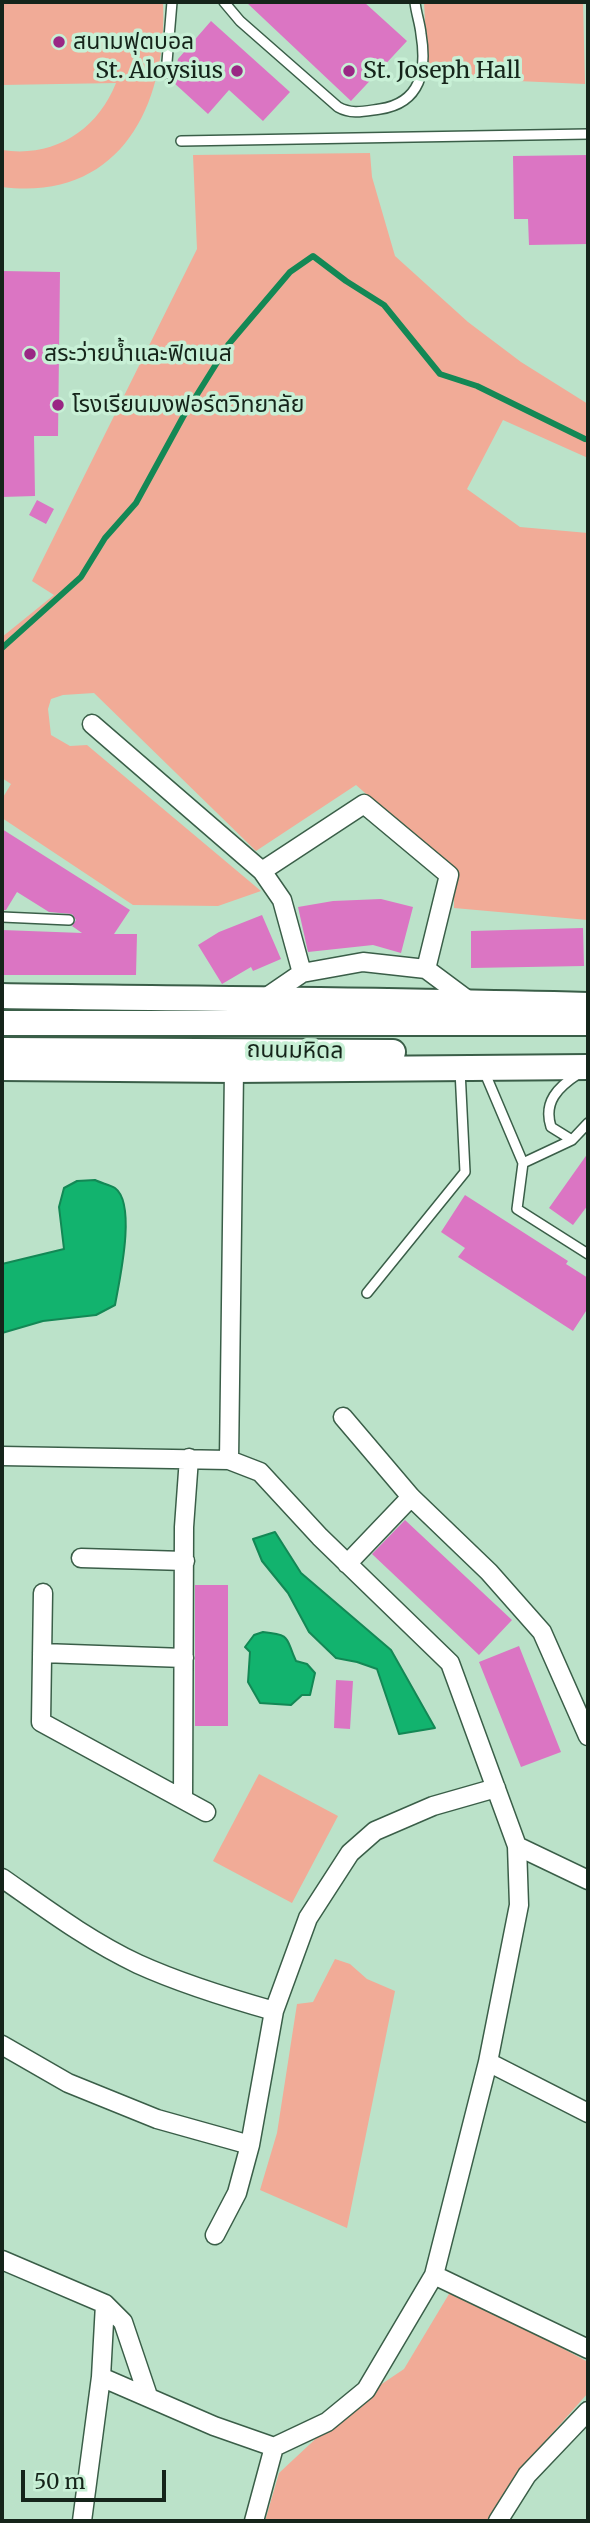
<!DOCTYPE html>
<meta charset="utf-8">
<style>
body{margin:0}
#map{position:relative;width:590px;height:2523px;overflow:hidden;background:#bbe2c9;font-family:Merriweather,serif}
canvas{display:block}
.frame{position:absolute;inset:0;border:4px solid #15241a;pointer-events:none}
.scale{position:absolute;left:21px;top:2470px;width:145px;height:32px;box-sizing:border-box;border:4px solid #15241a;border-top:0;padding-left:9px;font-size:21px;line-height:24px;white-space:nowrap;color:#15241a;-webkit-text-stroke:5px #c8f0d6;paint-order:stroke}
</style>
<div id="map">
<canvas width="590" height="2523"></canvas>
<div class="frame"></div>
<div class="scale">50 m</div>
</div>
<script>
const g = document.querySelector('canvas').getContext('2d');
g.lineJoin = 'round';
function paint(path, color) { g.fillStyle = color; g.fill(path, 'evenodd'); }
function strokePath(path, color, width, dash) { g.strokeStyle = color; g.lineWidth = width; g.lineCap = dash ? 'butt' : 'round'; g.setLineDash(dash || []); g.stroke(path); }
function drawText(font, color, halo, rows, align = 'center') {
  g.font = font + ' Merriweather,"Noto Sans Thai",serif'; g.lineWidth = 7; g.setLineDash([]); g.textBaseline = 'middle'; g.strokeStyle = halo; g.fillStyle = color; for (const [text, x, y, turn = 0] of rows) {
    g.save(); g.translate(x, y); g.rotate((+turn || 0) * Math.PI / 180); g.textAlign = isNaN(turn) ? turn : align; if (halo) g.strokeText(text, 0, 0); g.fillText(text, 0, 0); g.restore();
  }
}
const green = new Path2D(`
 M2,2H163C168,105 120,202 2,187V150C53,158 97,131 116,83L2,85Z
 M424,2H583L585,84L428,77Z
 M370,153L372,177L395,256L468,322L521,362L588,404V458L503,420L467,489L520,527L588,533V920L454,908V871L356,785L256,851L94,693L63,695L51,699L48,709L51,735L70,746L87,745L261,891L218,906L133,905L2,818V799L11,784L2,778V637L54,595L32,581L197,249L193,155Z
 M259,1774L338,1816L292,1903L213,1861Z
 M335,1959L350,1964L367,1979L395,1991L347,2228L260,2190L277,2133L297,2004L313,2002Z
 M452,2289L588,2362V2393L516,2474L493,2521H265L279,2473L355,2402L404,2369Z`);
const water = new Path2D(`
 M95,1180C101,1183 110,1185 115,1188C137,1204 119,1282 115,1305L96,1315L43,1321L2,1333V1264L64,1249L59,1207L64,1188L77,1181Z
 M275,1532L301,1573L391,1650L435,1728L399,1734L377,1669L357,1662L336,1658L309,1632L288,1593L262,1561L253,1539Z
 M263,1632C293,1635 285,1638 296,1661L307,1664L315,1673L310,1695H302L291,1705L260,1703L248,1682L250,1652L245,1647L254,1635Z`);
const stream = new Path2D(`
 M2,648L81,577L105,538L136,503L183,417L228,345L290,272L313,256L346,281L384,305L440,374L477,386L585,439`);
const building = new Path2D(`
 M246,2H364L407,41L351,101Z
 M211,21L290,92L263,121L229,90L208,114L173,82L178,59Z
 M588,155V244L529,245L528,219H514L513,156Z
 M2,271L60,272L58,436H34L35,496L2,497Z
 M37,500L54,509L46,524L29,515Z
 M2,829L130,910L114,934H137L136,975H2V930L82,933L72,926L76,920L72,914L49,912L17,892L6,910H2Z
 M381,899L413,907L401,953L373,945L308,952L298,907L333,901Z
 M262,915L281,959L253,971L251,967L222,984L198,945L219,932Z
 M583,928L584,966L471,968V931Z
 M588,1153V1205L573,1225L549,1208Z
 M465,1195L568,1261L566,1264L588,1278V1308L573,1331L458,1257L465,1248L441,1232Z
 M405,1520L512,1620L479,1655L372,1554Z
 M195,1585H228V1726H195Z
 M519,1646L561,1752L521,1767L479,1662Z
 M336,1680L353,1681L350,1729L334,1728Z`);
const lane = new Path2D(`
 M224,2L240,21L338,107C352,115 365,111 380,109C421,103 427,70 421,34C420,23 416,13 415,2
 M166,74L172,2
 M181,141L588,134
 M2,917L69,920
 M484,1071L523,1163
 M588,1123L572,1140L523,1163L517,1209L588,1254
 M572,1140L551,1127C543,1102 558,1087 578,1074
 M367,1293L465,1172L460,1070`);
const street = new Path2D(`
 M92,724L262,871L282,900L302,973
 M262,871L364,804L449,875L426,969
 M261,1001L302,973L363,962L426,969L469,1001
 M343,1417L411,1497L489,1572L542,1632L588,1736
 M2,1456L229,1460L260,1472L320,1537L450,1663L517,1846L519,1905L488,2062L434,2275L366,2390L327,2422L274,2447L214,2426L101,2377
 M229,1460L234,1070
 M81,1558L185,1561
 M347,1564L411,1497
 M43,1593L41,1722L206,1812
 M42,1653L184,1658
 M183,1799L184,1527L189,1458
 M517,1846L588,1880
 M2,1878C45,1908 89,1941 138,1964C182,1984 228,1998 274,2011
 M2,2045L68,2083L157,2119L250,2145
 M488,2062L588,2113
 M215,2235L237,2193L250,2145L274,2011L308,1918L350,1853L375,1831L433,1806L496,1788
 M2,2260L105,2304L123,2322L148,2396
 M434,2275L588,2349
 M82,2521L101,2377L105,2304
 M254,2521L274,2447
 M498,2521L527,2475L588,2411`);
const secondary = new Path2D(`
 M2,996C197,999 393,1000 588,1005
 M2,1023H588
 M2,1050L393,1052
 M2,1068L234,1070L588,1067`);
const markers = [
 [59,42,7,"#9a2784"],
 [237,71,7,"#9a2784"],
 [349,71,7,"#9a2784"],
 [30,354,7,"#9a2784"],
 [58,405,7,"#9a2784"]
];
const poiNames = [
 ["สนามฟุตบอล",73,42],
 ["St. Aloysius",223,71,"right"],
 ["St. Joseph Hall",363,71],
 ["สระว่ายน้ำและฟิตเนส",44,354],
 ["โรงเรียนมงฟอร์ตวิทยาลัย",72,405]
];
const streetNames = [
 ["ถนนมหิดล",295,1051,1]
];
paint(green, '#f1ab97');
paint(water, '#12b36e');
strokePath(water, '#138855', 2);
strokePath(stream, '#138855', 6);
paint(building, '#db75c3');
strokePath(lane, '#3a5e48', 12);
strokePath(street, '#3a5e48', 21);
strokePath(secondary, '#3a5e48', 28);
strokePath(lane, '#fff', 9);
strokePath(street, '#fff', 18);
strokePath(secondary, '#fff', 24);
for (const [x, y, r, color] of markers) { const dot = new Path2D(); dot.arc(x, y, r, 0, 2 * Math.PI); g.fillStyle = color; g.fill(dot); strokePath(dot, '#c8f0d6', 2.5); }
drawText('23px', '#15241a', '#c8f0d6', poiNames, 'left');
drawText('23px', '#15241a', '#c8f0d6', streetNames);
</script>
